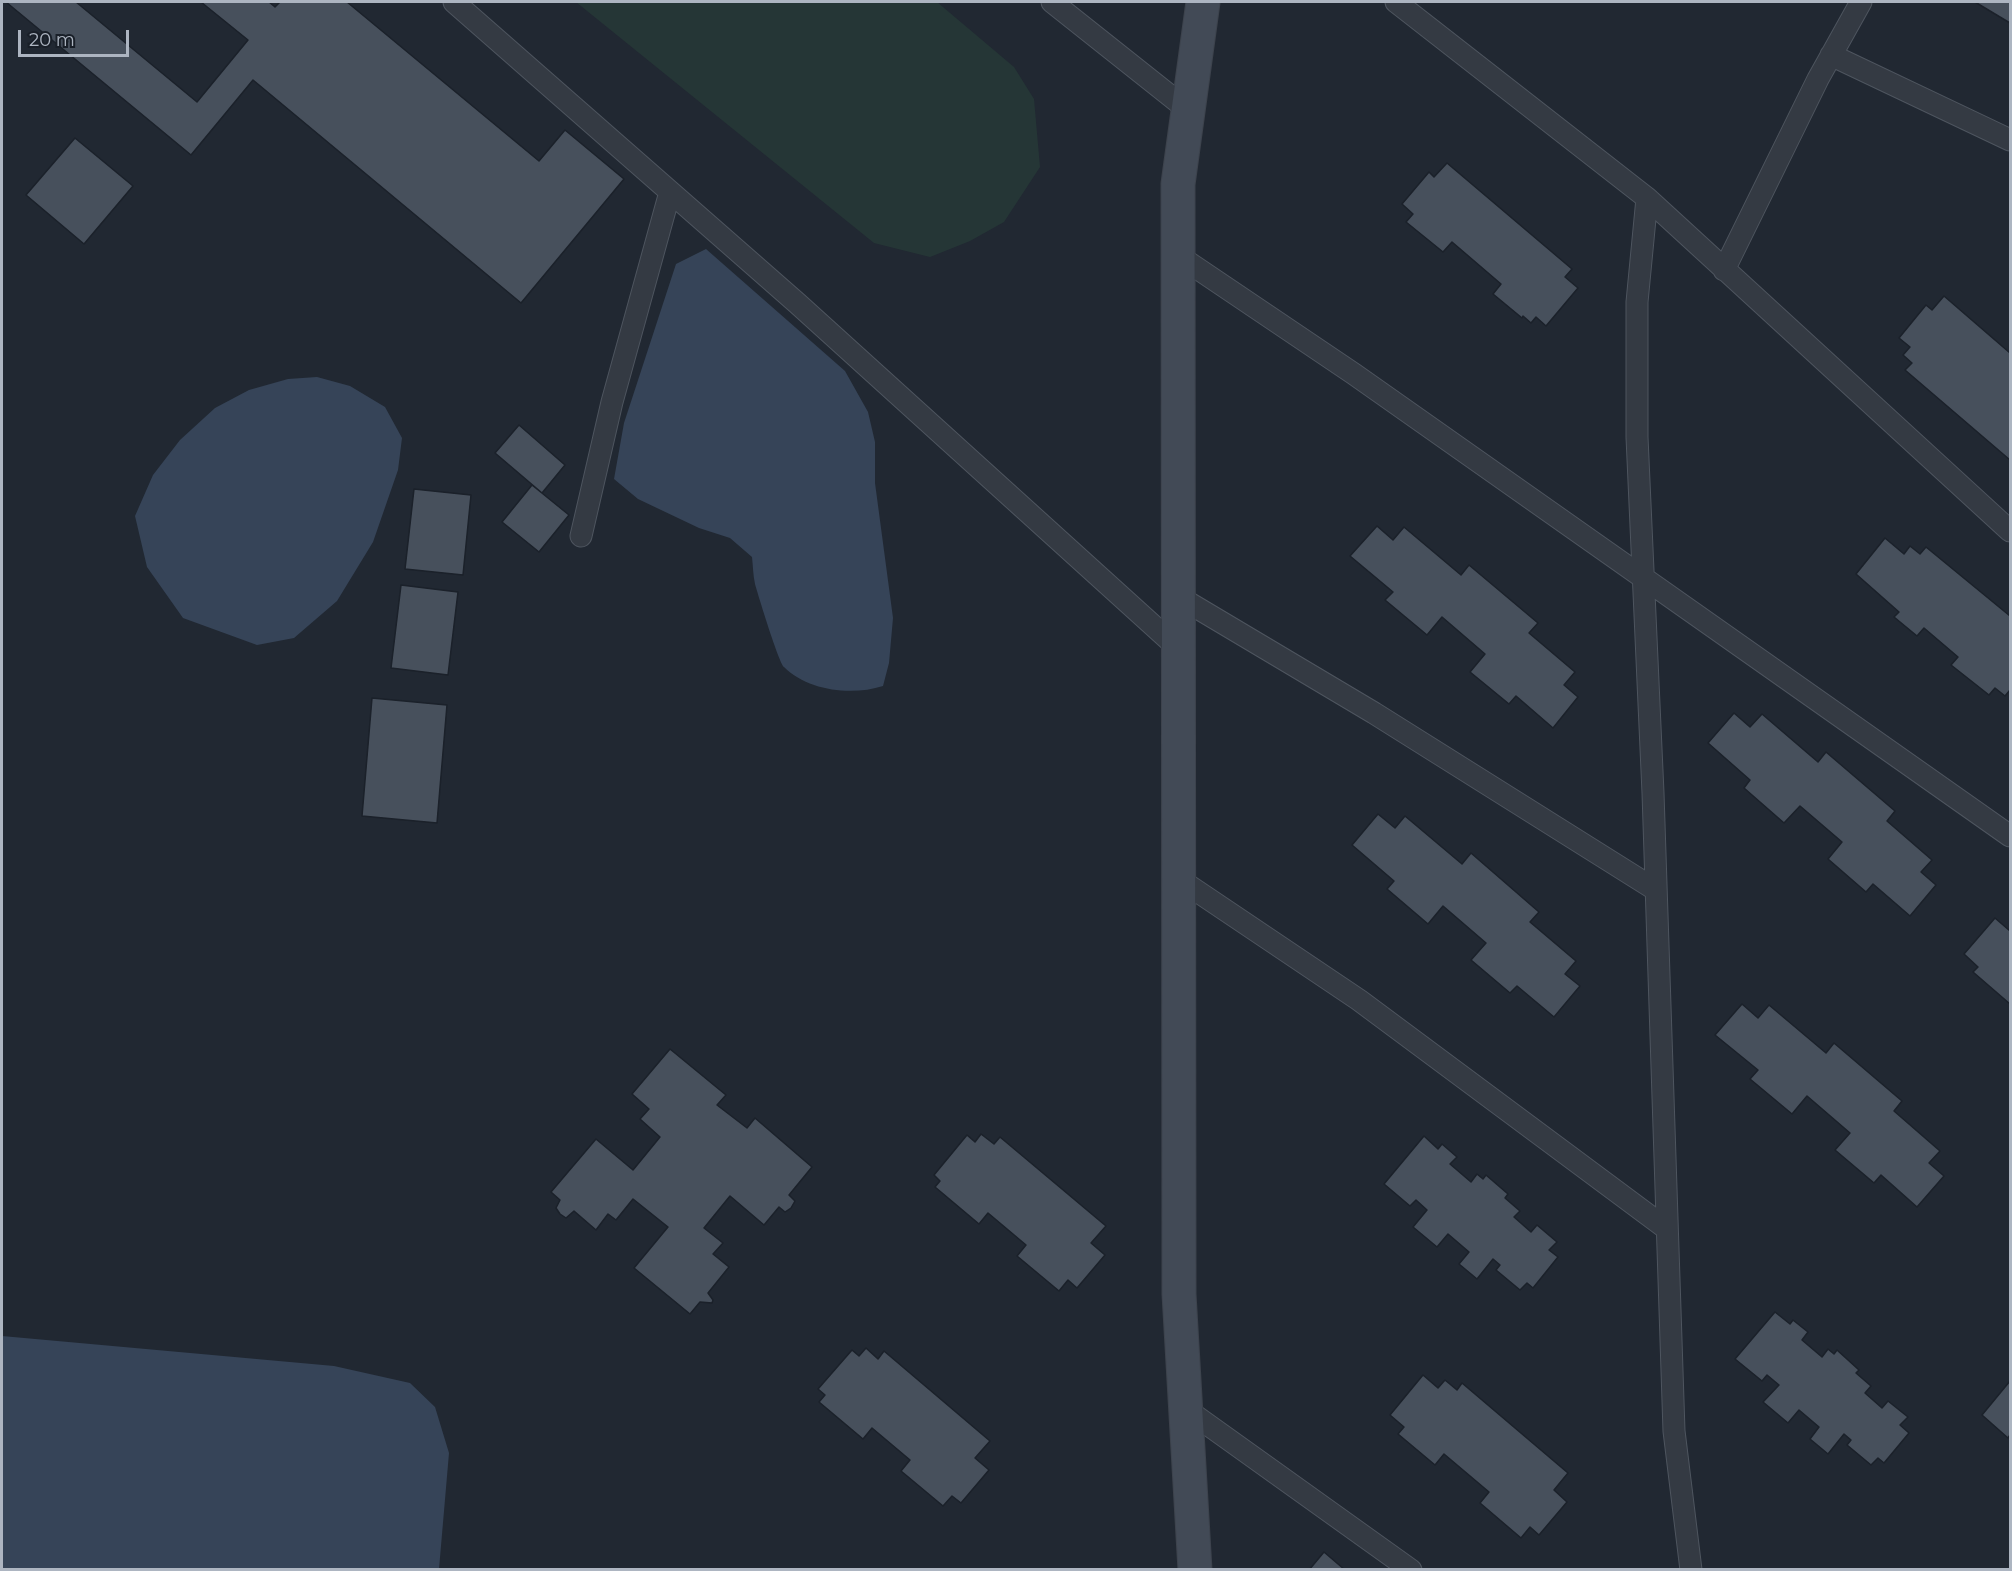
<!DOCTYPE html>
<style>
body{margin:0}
#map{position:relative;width:2012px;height:1571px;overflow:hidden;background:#212832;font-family:Montserrat,sans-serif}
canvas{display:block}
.frame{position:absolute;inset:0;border:3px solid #adb5c1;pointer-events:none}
.scale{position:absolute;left:18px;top:30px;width:111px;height:27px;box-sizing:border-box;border:3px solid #adb5c1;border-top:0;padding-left:8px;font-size:18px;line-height:21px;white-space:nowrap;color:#adb5c1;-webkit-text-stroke:4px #191f28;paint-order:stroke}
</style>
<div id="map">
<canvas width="2012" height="1571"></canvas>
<div class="frame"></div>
<div class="scale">20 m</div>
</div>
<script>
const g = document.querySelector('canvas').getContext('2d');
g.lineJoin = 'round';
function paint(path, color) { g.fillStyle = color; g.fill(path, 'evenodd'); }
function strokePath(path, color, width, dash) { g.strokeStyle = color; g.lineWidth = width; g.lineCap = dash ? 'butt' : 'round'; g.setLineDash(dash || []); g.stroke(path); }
const green = new Path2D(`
 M576,2H937L1014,67L1034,99L1040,167L1004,222L970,241L930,257L874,243Z`);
const water = new Path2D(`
 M706,249L845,371L868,412L875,442V483L893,618L889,663L883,686C852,696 808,691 784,667C779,663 758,595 755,584C753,575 753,566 752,557L730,538L699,528L638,499L614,479L624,423L676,264Z
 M317,377L350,386L385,407L402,438L398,470L373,542L337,601L294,638L257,645L183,618L147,567L135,516L153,475L180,440L215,408L249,390L288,379Z
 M2,1336L334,1366L410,1383L435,1407L449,1453L439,1569H2Z`);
const building = new Path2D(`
 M6,2H76L197,102L248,40L201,2H269L275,7L280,2H347L539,161L565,130L624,179L521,303L253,80L191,155Z
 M1975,2H2010V23Z
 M75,138L133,186L84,244L26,195Z
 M1447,163L1572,269L1565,277L1578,288L1546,326L1536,317L1531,323L1523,316L1522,318L1493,294L1501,284L1452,242L1443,252L1406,222L1413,214L1402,204L1429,172L1434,177Z
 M1944,296L2010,353V460L1905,370L1912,363L1903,355L1910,347L1899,338L1926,305L1932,310Z
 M519,425L565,465L542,493L495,453Z
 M532,485L569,515L539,552L502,522Z
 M414,489L471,495L463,575L405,569Z
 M1377,526L1393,540L1404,527L1461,575L1469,565L1538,623L1529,633L1575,672L1564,685L1578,697L1553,728L1516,696L1509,704L1470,672L1485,654L1442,617L1427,635L1385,600L1393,592L1350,556Z
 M1885,538L1904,554L1910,546L1920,554L1926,547L2010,616V690L2005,696L1995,688L1989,695L1951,665L1958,657L1924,628L1917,636L1894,617L1899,612L1856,574Z
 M401,585L458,592L448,675L391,668Z
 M372,698L447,705L437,823L362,816Z
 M1734,713L1750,727L1762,714L1818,762L1826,752L1895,811L1887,821L1932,860L1921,872L1936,885L1910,916L1873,884L1866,892L1828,859L1842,842L1800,806L1784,823L1744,788L1750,780L1708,743Z
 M1378,814L1395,828L1405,816L1462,864L1471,853L1539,912L1530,922L1576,961L1565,974L1580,986L1554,1017L1517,986L1510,993L1471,960L1486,943L1443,906L1428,924L1387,889L1394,881L1352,845Z
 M1995,918L2010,931V1004L1973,972L1978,967L1964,954Z
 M1742,1004L1758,1018L1769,1005L1826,1053L1834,1043L1902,1101L1894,1111L1940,1151L1929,1163L1944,1176L1917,1207L1881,1175L1874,1183L1835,1150L1850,1133L1807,1096L1792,1114L1750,1079L1758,1070L1715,1035Z
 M670,1049L726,1095L717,1105L747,1128L755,1118L812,1167L789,1195L795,1201L791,1208L785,1212L779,1207L764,1225L730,1196L704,1228L723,1243L713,1254L729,1267L708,1293L713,1300L712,1303L700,1302L690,1314L634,1268L668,1227L633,1199L616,1220L608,1214L596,1230L574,1211L566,1218L560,1214L556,1208L560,1200L551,1192L596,1139L633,1170L660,1137L640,1119L649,1109L632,1094Z
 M981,1134L994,1144L1000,1137L1106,1226L1091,1243L1105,1255L1077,1288L1068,1280L1059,1291L1017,1256L1026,1245L988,1213L979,1224L935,1187L940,1181L934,1175L967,1135L975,1142Z
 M1424,1136L1438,1149L1442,1144L1457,1157L1450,1164L1471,1182L1477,1174L1483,1179L1486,1175L1508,1194L1505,1198L1520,1211L1514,1217L1531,1232L1537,1225L1557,1242L1549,1250L1558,1257L1533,1288L1527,1283L1520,1290L1496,1270L1500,1265L1493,1259L1477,1279L1459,1264L1469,1252L1448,1234L1437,1247L1413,1227L1427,1210L1416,1200L1410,1206L1384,1184Z
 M1775,1312L1790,1324L1793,1320L1808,1332L1802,1340L1822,1357L1828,1349L1834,1354L1837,1350L1859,1370L1856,1373L1871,1386L1865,1393L1882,1408L1888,1401L1908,1417L1900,1425L1909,1433L1884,1463L1878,1458L1871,1465L1847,1445L1851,1440L1844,1434L1828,1454L1810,1439L1819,1427L1799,1410L1788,1423L1763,1402L1779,1385L1767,1375L1762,1381L1735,1359Z
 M866,1348L878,1359L884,1351L990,1441L975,1458L989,1470L961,1503L952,1496L943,1506L901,1471L910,1460L872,1428L863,1439L819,1402L825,1395L818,1389L852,1350L859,1356Z
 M1423,1375L1438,1388L1445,1380L1457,1390L1462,1383L1568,1473L1554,1490L1567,1502L1539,1535L1530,1527L1521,1538L1480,1503L1489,1492L1444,1454L1435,1465L1398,1434L1404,1427L1390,1415Z
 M2010,1381V1435L2008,1438L1982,1415Z
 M1324,1552L1345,1570H1309Z`);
const lane = new Path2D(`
 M454,2L797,303L1179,649
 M1052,2L1188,110
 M1396,2L1647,198L2010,531
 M1831,55L2010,140
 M1647,198L1637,302V437L1653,793L1674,1431L1691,1570
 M1179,256L1354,374L2010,836
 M1724,270L1818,79L1861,2
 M581,536L612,402L670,192
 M1179,597L1374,713L1656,890
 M1179,879L1359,1000L1667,1229
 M1186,1409L1411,1570`);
const secondary = new Path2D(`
 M1195,1570L1179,1294L1178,184L1203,2`);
paint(green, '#253636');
paint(water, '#364458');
paint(building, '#47505c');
strokePath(building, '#1b212a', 1.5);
strokePath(lane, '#4e555f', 23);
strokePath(secondary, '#3d434d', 35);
strokePath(lane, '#343a43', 21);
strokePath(secondary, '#424a56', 33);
</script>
